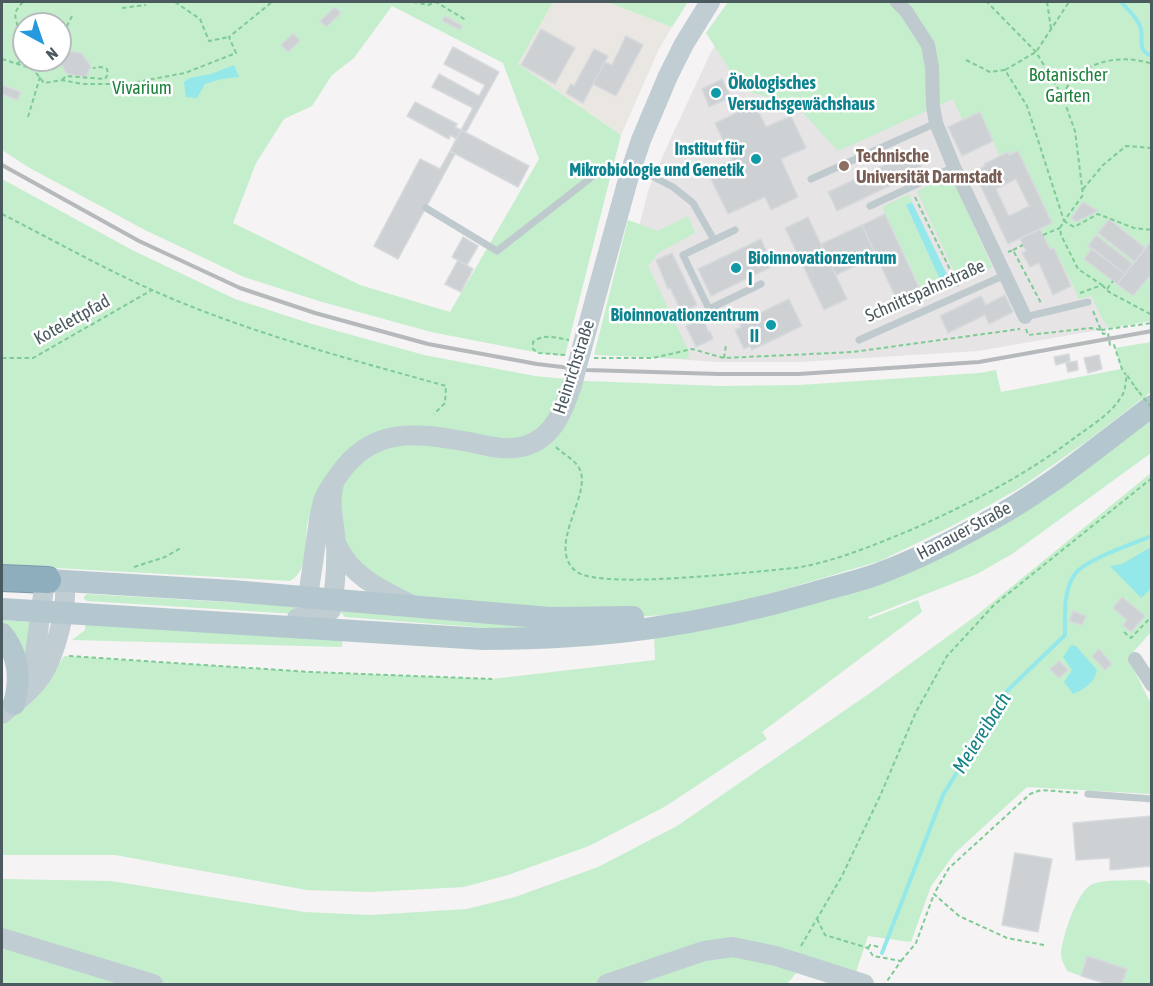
<!DOCTYPE html>
<meta charset="utf-8">
<style>
body{margin:0}
#map{position:relative;width:1153px;height:986px;overflow:hidden;background:#f5f3f3;font-family:"Asap Condensed",sans-serif}
canvas{display:block}
.frame{position:absolute;inset:0;border:3px solid #4b5a5f;pointer-events:none}
.north{position:absolute;left:12px;top:12px;width:60px;height:60px;box-sizing:border-box;background:#fff;border:2px solid #b7bdbf;border-radius:50%;rotate:140deg;font-size:16px;font-weight:700;line-height:24px;text-align:center;color:#4b5a5f}
.north::after{content:'';display:block;margin:auto;width:21px;height:27px;background:#2499dd;clip-path:polygon(50% 0,100% 100%,50% 72%,0 100%)}
</style>
<div id="map">
<canvas width="1153" height="986"></canvas>
<div class="frame"></div>
<div class="north">N</div>
</div>
<script>
const g = document.querySelector('canvas').getContext('2d');
g.lineJoin = 'round';
function paint(path, color) { g.fillStyle = color; g.fill(path, 'evenodd'); }
function strokePath(path, color, width, dash) { g.strokeStyle = color; g.lineWidth = width; g.lineCap = dash ? 'butt' : 'round'; g.setLineDash(dash || []); g.stroke(path); }
function drawText(font, color, halo, rows, align = 'center') {
  g.font = font + ' "Asap Condensed",sans-serif'; g.lineWidth = 5; g.setLineDash([]); g.textBaseline = 'middle'; g.strokeStyle = halo; g.fillStyle = color; for (const [text, x, y, turn = 0] of rows) {
    g.save(); g.translate(x, y); g.rotate((+turn || 0) * Math.PI / 180); g.textAlign = isNaN(turn) ? turn : align; if (halo) g.strokeText(text, 0, 0); g.fillText(text, 0, 0); g.restore();
  }
}
const commercial = new Path2D(`
 M553,2H607L672,27L659,49L621,135L518,64Z`);
const education = new Path2D(`
 M744,2H922L1151,321L978,351L799,362H716L607,354L648,191L669,142L711,52Z`);
const green = new Path2D(`
 M2,2H553L518,64L621,135L565,356L539,353L431,332L319,301L244,277L145,230L28,167L2,150ZM392,6L503,63L539,159L450,312L360,285L233,223L256,163L284,119L312,106L332,75L354,58ZM24,24H60V60H24Z
 M607,2H688L672,27Z
 M728,2H1151V321L1109,328L1103,320L1091,296L1078,299L1077,294L1054,248L1050,249L1040,229L1052,223L1018,151L1000,156L980,113L963,121L953,99L838,151L796,105L743,90L706,33Z
 M951,175L992,267L959,282L917,191Z
 M2,179L134,251L235,299L312,324L424,355L535,376L586,381L719,386L799,385L980,373L996,370L1001,392L1121,369L1115,348L1151,342V392L1090,439L1020,488L952,526L880,561L765,595L754,609L605,619L407,596L359,567L316,498C313,507 309,516 307,525C305,544 309,570 290,581L2,565Z
 M909,194L912,202L906,206L943,285L951,283L952,285L925,297L882,207Z
 M688,216L695,233L658,253L648,266L689,352L688,359L594,355L628,220L658,231Z
 M1151,418V453L1012,554L977,574L868,617L869,619L918,600L922,612L762,732L767,739L666,806L589,846L508,875L464,887L370,892L307,890L115,855H2V723L48,682L64,656L311,672L492,679L655,660L654,633L833,597Z
 M1151,473V632L1128,658L1151,704V794L1027,787L955,853L931,886L911,942L868,936L855,975L808,959L787,984H2V879L111,881L304,912L370,915L467,909L515,897L598,867L677,826L870,693L977,615Z
 M87,594L297,606L300,610L296,614L87,601L83,598Z
 M342,610L549,626L513,630L345,617L341,613Z
 M86,619L343,636L342,647L72,640L85,630Z
 M2,620L34,622L26,664L2,626Z
 M1145,880L1151,885V984H1122L1126,969L1087,957L1081,976L1067,971C1065,966 1061,960 1061,954C1062,938 1077,890 1093,884C1105,879 1131,881 1145,880Z`);
const water = new Path2D(`
 M234,65L239,77L221,79L205,84L197,98L186,97L184,82L190,78L211,74Z
 M912,202L951,283L943,286L906,205Z
 M1151,547V589L1141,598L1110,566L1122,564Z
 M1071,645L1076,646L1097,670C1096,681 1083,691 1073,694L1064,682L1072,670L1063,657Z`);
const stream = new Path2D(`
 M1121,2C1126,8 1137,17 1140,26C1145,38 1135,50 1152,56
 M882,953L943,795L1008,690L1065,635C1065,616 1063,590 1075,574C1085,560 1134,543 1152,536`);
const building = new Path2D(`
 M335,7L341,13L326,27L320,21Z
 M445,16L462,26L460,30L442,21Z
 M541,29L575,48L555,84L521,65Z
 M293,33L300,41L288,52L281,45Z
 M626,36L643,45L616,96L593,84L605,62L612,65Z
 M453,47L499,72L466,132L461,130L473,108L432,87L439,74L479,96L485,85L444,64Z
 M594,49L608,56L583,103L566,93L571,84L574,86Z
 M65,51L81,53L91,66L86,77L67,74L59,61Z
 M722,79L731,97L709,107L702,89Z
 M2,85L21,92L17,100L2,94Z
 M415,102L457,124L455,127L461,130L457,139L450,135L449,139L407,116Z
 M755,104L766,127L791,116L806,148L781,159L798,197L771,210L765,197L728,214L707,171L732,160L715,123Z
 M980,112L993,141L962,156L948,127Z
 M461,130L529,166L518,187L450,151Z
 M450,151L455,154L398,259L374,246L420,159L440,169Z
 M914,151L923,170L837,211L828,192Z
 M1018,151L1052,223L1008,244L974,172L985,166L984,164L1008,152L1009,155ZM1016,179L1029,206L1009,216L996,189Z
 M1083,202L1098,211L1076,222L1071,218Z
 M885,214L923,296L900,307L862,225Z
 M808,217L847,299L824,310L785,228Z
 M1109,219L1145,248L1135,262L1098,233Z
 M862,225L876,256L836,275L821,244Z
 M1040,229L1050,249L1054,248L1071,286L1053,295L1039,263L1030,267L1022,253L1026,251L1020,239Z
 M1096,235L1133,264L1125,274L1088,246Z
 M463,237L478,246L467,265L452,257Z
 M761,239L773,266L711,296L698,269Z
 M1152,240V273L1133,296L1117,284Z
 M1092,248L1125,274L1117,284L1084,259Z
 M672,253L697,305L682,313L670,288L668,289L656,260Z
 M458,260L473,269L461,292L445,284Z
 M1005,295L1013,312L989,324L985,315L948,333L940,316L981,296L986,305Z
 M789,299L802,326L752,350L750,346L744,349L735,330L741,327L739,323Z
 M704,318L708,332L710,331L713,339L696,347L686,326Z
 M1069,354L1070,361L1056,365L1054,357Z
 M1099,355L1102,369L1088,373L1084,358Z
 M1077,361L1078,370L1068,372L1066,363Z
 M1122,597L1145,616L1131,632L1123,625L1127,620L1113,608Z
 M1073,611L1086,616L1082,625L1069,621Z
 M1099,649L1112,664L1105,670L1092,656Z
 M1059,661L1068,670L1059,678L1050,669Z
 M1152,816L1151,866L1110,870V858L1076,860L1073,823Z
 M1015,853L1052,859L1038,932L1002,925Z
 M1087,956L1127,969L1122,984H1108L1081,976Z`);
const path = new Path2D(`
 M23,2C12,14 15,14 18,28C19,34 17,43 14,48L24,53
 M175,2L200,19L209,41L229,37
 M413,2L428,5L436,2L466,20
 M1047,2L1051,29
 M1150,2L1152,8
 M122,8L146,5
 M60,40L72,16
 M2,59L33,69L44,83L62,80L82,84H126L185,73L236,53L229,37L272,2
 M966,60L990,72L1005,70L1027,106L1064,221L1083,195L1075,131L1062,95L1036,52L987,2
 M16,64L24,59
 M33,69L40,60
 M1005,70L1036,52L1069,2
 M62,80L66,76L105,79L108,74L107,69L101,67L93,68
 M1062,95C1066,89 1070,81 1076,76C1096,59 1127,55 1152,64
 M28,117L40,77
 M1083,189L1103,165L1126,146L1152,148
 M915,197L958,286
 M2,214C51,239 101,267 152,290C243,331 349,359 446,386L445,403L434,414
 M1043,235L1060,228
 M1013,250L1023,245
 M1008,252L1013,250L1041,303
 M1102,285L1109,292L1152,315
 M1107,289L1113,281
 M1080,293L1102,285L1078,269L1061,235L1060,228L1064,221L1074,227L1098,214L1134,228L1152,230
 M1093,311L1101,330
 M1026,329L1028,335L1091,328L1101,330L1103,334L1108,333L1110,345H1114L1122,369L1126,375
 M1101,330L1152,323
 M565,355L539,353L533,349V342C544,333 556,338 569,340
 M2,358H33L152,290
 M594,358H653L692,349L724,358L853,352L1020,329
 M724,358L726,345
 M1135,387L1139,392
 M556,447C563,454 574,459 579,468C594,493 544,548 577,572C603,590 757,571 795,568C837,561 874,545 913,529C971,503 1026,475 1077,436C1092,425 1111,414 1121,397C1126,391 1125,383 1127,375L1135,387
 M134,567L165,557L181,548
 M1124,632L1131,638L1152,616
 M69,656L311,672L492,679
 M817,919L825,935L868,948L873,956L901,961L885,984
 M1044,945L1007,938L959,916L934,894L949,868L1030,794L1041,790L1080,793
 M801,946L842,876L880,796L916,712L947,656L994,605L1152,478
 M868,948L870,945L880,947
 M901,961L916,943L934,894`);
const lane = new Path2D(`
 M634,167L673,187L693,203L714,240L683,255L709,309L761,284
 M811,179L936,123
 M870,206L954,167
 M426,208L497,251L597,173H615L626,176
 M714,240L735,230
 M1025,317L1088,302
 M859,340L1005,275
 M1088,794L1152,799`);
const street = new Path2D(`
 M897,2L906,11L928,45L932,67L933,106L936,123L954,167L1025,317
 M1135,659L1152,685`);
const secondary = new Path2D(`
 M581,351L629,176L641,140L668,76L684,44L710,2
 M337,545C351,576 380,589 410,604
 M308,598C310,581 313,565 315,548C318,532 318,515 324,499C327,490 333,483 338,476C372,425 417,433 469,442C488,446 509,452 528,445C554,436 564,409 572,385
 M297,618H322L331,610C335,588 337,567 336,545C335,522 327,503 335,480
 M24,688L35,654L44,588L48,580
 M2,714C15,702 32,691 42,675C55,655 69,605 64,581
 M2,938L153,984
 M607,984L704,951L733,947L776,956L864,984`);
const primary = new Path2D(`
 M48,580L232,591L550,618L633,617
 M2,609L483,639C600,639 700,626 813,593C836,586 861,581 883,572C917,559 953,541 985,523C1045,492 1098,446 1152,406
 M2,634C19,655 21,678 14,704`);
const highway = new Path2D(`
 M2,578L48,580`);
const rail = new Path2D(`
 M2,165L139,241L240,288L315,313L428,344L537,364L587,370L719,374H799L979,362L1152,331`);
const pathBridge = new Path2D(`
 M1139,392L1152,408`);
const secondaryBridge = new Path2D(`
 M572,385L581,351`);
const markers = [
 [716,93,6,"#0f9aa8"],
 [756,159,6,"#0f9aa8"],
 [844,166,6,"#8d6e63"],
 [736,268,6,"#0f9aa8"],
 [771,325,6,"#0f9aa8"]
];
const parkNames = [
 ["Botanischer",1068,75],
 ["Garten",1068,96],
 ["Vivarium",142,88]
];
const cultureNames = [
 ["Ökologisches",728,83],
 ["Versuchsgewächshaus",728,104],
 ["Institut für",744,149,"right"],
 ["Mikrobiologie und Genetik",744,170,"right"],
 ["Bioinnovationzentrum",748,258],
 ["I",748,279],
 ["Bioinnovationzentrum",759,315,"right"],
 ["II",759,336,"right"]
];
const educationNames = [
 ["Technische",856,156],
 ["Universität Darmstadt",856,177]
];
const streetNames = [
 ["Schnittspahnstraße",925,291,-24],
 ["Kotelettpfad",72,320,-29],
 ["Heinrichstraße",574,367,-72],
 ["Hanauer Straße",964,531,-28]
];
const waterNames = [
 ["Meiereibach",982,733,-58]
];
paint(commercial, '#eae6e1');
paint(education, '#e6e4e4');
paint(green, '#c5eecd');
paint(water, '#95e8e9');
strokePath(stream, '#95e8e9', 4);
paint(building, '#cdd1d4');
strokePath(building, '#d7dadd', 1.5);
strokePath(highway, '#799aaa', 28);
strokePath(path, '#7ecb96', 2, [4.5, 3]);
strokePath(lane, '#bfcace', 7);
strokePath(street, '#bfcace', 14);
strokePath(secondary, '#c0cdd3', 20);
strokePath(primary, '#b4c7cf', 22);
strokePath(highway, '#8eaebe', 26);
strokePath(rail, '#b5b9bc', 4);
strokePath(pathBridge, '#7ecb96', 2, [4.5, 3]);
strokePath(secondaryBridge, '#c0cdd3', 20);
for (const [x, y, r, color] of markers) { const dot = new Path2D(); dot.arc(x, y, r, 0, 2 * Math.PI); g.fillStyle = color; g.fill(dot); strokePath(dot, '#fff', 2); }
drawText('18px', '#1d803b', '#fff', parkNames);
drawText('bold 18px', '#0d838f', '#fff', cultureNames, 'left');
drawText('bold 18px', '#785e54', '#fff', educationNames, 'left');
drawText('18px', '#4b5a5f', '#fff', streetNames);
drawText('italic 20px', '#138284', '#fff', waterNames);
</script>
